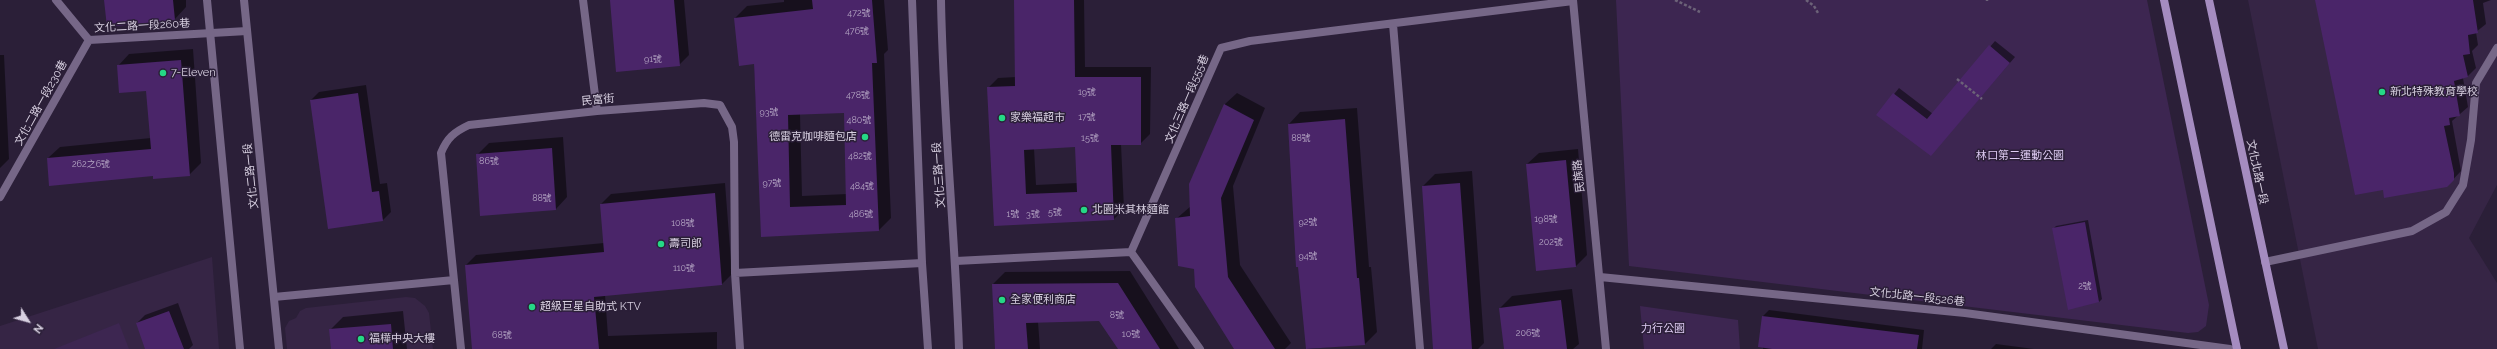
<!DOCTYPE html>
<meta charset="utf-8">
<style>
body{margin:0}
#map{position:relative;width:2497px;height:349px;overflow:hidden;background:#2b1f38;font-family:Raleway,sans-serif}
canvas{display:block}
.north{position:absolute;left:8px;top:301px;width:40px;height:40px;-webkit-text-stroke:3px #2b1f38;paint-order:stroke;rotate:127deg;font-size:11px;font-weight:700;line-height:16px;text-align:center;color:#d8d0e1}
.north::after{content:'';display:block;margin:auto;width:14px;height:18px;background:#d8d0e1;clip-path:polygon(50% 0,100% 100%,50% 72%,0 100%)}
</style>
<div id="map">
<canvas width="2497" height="349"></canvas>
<div class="north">N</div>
</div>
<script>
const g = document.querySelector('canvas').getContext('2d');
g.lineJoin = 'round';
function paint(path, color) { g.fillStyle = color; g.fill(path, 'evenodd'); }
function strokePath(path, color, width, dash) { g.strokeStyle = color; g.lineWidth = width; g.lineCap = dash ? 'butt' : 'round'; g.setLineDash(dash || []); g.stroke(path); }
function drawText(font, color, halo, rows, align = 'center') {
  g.font = font + ' Raleway,"Noto Sans TC",sans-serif'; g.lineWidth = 3; g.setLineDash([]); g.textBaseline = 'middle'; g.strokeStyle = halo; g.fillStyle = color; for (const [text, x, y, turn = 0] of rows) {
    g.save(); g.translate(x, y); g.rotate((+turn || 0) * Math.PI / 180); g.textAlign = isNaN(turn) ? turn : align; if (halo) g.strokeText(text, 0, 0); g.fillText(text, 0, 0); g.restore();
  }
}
const built = new Path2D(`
 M2248,0H2497V185L2469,238L2497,283V349H2318Z
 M212,257L219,349H0V326Z
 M406,297L415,298L425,306L429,313L433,349H287L285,328L289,321L296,318L300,311L306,308Z`);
const green = new Path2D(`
 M1616,0H2147L2209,305L2206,326L2198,332L2188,333L1629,266Z
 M1640,306L1738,320L1740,349H1644Z
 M119,323L129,349H54Z`);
const shadow = new Path2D(`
 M105,0H186V7L175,19Z
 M611,0H684L689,55L679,65Z
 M784,0H884L888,50L884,54L891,218L879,230L762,236L754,63L735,18L747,6L784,2ZM845,112L847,194L802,196L800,114Z
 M1015,0H1084L1085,67H1151L1150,134L1140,144H1121L1124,209L1114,219L995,225L988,88L998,78L1016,77ZM1076,146L1077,183L1036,185L1034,148Z
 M2316,0H2491L2483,3L2486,24L2476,32L2478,45L2472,51L2476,68L2468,76L2463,78L2468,107L2452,121L2461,171L2447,186L2384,189Z
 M1995,41L2015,57L1936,149L1878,114L1899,88L1933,114Z
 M193,49L201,163L189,175H154L48,158L60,147L151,138L147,90L118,66L129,54Z
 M0,55H4L9,159L0,168Z
 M366,85L380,184L387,183L391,212L383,220L311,100L319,92Z
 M1237,93L1265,108L1233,186L1240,265L1291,343L1285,349H1235L1195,268L1176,219L1191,206L1190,184L1225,104Z
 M1357,108L1369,267H1371L1377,332L1365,344L1307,349L1289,124L1300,112Z
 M563,137L567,197L556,209L477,155L489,143Z
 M1578,149L1587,255L1575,267L1527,164L1539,153Z
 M1472,171L1484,343L1478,349H1434L1423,186L1435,174Z
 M725,183L732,274L722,284L605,295L608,336L717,332V349H473L466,265L476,255L604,243L601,204L611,194Z
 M2088,220L2102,299L2099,302L2053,229L2056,226Z
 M1130,271L1179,349H1120L1100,320L1038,322L1040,349H996L993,284L1005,272Z
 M1572,289L1579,344L1573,349H1505L1500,308L1512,296Z
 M178,303L193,345L189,349H146L137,323L145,315Z
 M1769,310L1924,330L1922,349H1763V316Z
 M403,311L407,349H332L330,330L343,317Z
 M1996,344L2034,349H1991Z`);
const building = new Path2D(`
 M104,0H173L175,20L107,27Z
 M610,0H674L680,66L616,72Z
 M812,0H872L877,63H872L879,231L761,237L754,64L739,66L734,18L813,9ZM844,113L846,205L790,207L788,115Z
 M1014,0H1074L1075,77H1141V145H1111L1114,220L994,226L987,87L1015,86ZM1075,147L1077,192L1026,194L1024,150Z
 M2315,0H2473L2478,33L2468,35L2470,54L2463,55L2468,77L2454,81L2460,116L2449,118L2450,125L2444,126L2454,173V180L2447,187L2384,198L2383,190L2355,195Z
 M1989,45L2010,63L1931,156L1876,115L1893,93L1927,119Z
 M181,60L190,176L153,179V176L49,186L47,158L151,149L146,91L119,93L117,65Z
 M358,93L372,192L379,191L383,221L328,229L310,100Z
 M1224,104L1254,120L1221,198L1228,277L1275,349H1234L1195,287L1194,269L1178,266L1175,218L1190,216L1189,184Z
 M1345,119L1357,278H1359L1365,345L1306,349L1298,267H1296L1288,124Z
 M552,148L556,210L480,216L476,154Z
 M1566,160L1576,267L1536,271L1526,164Z
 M1460,183L1472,349H1433L1422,186Z
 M715,193L722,285L594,297L599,349H472L465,265L604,252L600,204Z
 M2085,222L2099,302L2068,310L2052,228Z
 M1118,283L1160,349H1118L1099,321L1026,323L1028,349H995L992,284Z
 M1561,300L1567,349H1504L1499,308Z
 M169,311L184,349H145L136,323Z
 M1762,316L1919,335L1917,349H1772L1758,347Z
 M391,324L393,349H331L329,329Z`);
const path = new Path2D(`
 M1675,0L1700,12
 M1806,0L1814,6L1818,13
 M1987,0V1
 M1957,79L1982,99`);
const service = new Path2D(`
 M56,0L89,40
 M89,40L247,31
 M0,197L89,40
 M2265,262L2412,231L2446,212L2463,185L2471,140L2476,83L2497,48`);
const minor = new Path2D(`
 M583,0L597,111
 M1573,0L1606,349
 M1393,24L1420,349
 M1131,252L1200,349
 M956,261L1131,252L1221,48L1250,41L1573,1
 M735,273L922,263
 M1600,277L1965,313L2230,349
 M274,297L454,280
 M461,349L441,153C447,138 454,132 469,125L597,111L704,103L720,105L732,127L734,142L735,273L740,349`);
const tertiary = new Path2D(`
 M207,0L240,349
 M244,0L279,349
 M912,0L922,263L928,349
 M941,0C943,117 955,233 959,349`);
const secondary = new Path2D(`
 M2164,0L2237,349
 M2209,0L2284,349`);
const markers = [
 [163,73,4,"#25d886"],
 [2382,92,4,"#25d886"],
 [1002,118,4,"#25d886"],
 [865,137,4,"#25d886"],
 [1084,210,4,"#25d886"],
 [661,244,4,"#25d886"],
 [1002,300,4,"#25d886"],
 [532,307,4,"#25d886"],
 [361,339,4,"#25d886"]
];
const numberNames = [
 ["472號",859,13],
 ["476號",857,31],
 ["91號",653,59],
 ["19號",1087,92],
 ["478號",858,95],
 ["93號",769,112],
 ["17號",1087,117],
 ["480號",859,120],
 ["15號",1090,138],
 ["88號",1301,138],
 ["482號",860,156],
 ["86號",489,161],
 ["262之6號",91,164],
 ["97號",772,183],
 ["484號",862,186],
 ["88號",542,198],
 ["5號",1055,212],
 ["486號",861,214],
 ["1號",1013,214],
 ["3號",1033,214],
 ["198號",1546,219],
 ["92號",1308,222],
 ["108號",683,223],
 ["202號",1551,242],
 ["94號",1308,256],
 ["110號",684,268],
 ["2號",2085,286],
 ["8號",1117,315],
 ["206號",1528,333],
 ["10號",1131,334],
 ["68號",502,335]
];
const streetNames = [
 ["文化二路一段260巷",142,26,-3],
 ["文化三路一段555巷",1187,99,-67],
 ["民富街",598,100,-5],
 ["文化二路一段230巷",41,103,-61],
 ["文化北路一段",2257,172,78],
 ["文化三路一段",939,175,-94],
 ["文化二路一段",251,176,-96],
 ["民族路",1579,176,-96],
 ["文化北路一段526巷",1917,297,6]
];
const poiNames = [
 ["7-Eleven",171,73],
 ["新北特殊教育學校",2390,92],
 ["家樂福超市",1010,118],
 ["德雷克咖啡麵包店",857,137,"right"],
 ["北園米其林麵館",1092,210],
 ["壽司郎",669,244],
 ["全家便利商店",1010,300],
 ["超級巨星自助式 KTV",540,307],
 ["福樺中央大樓",369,339]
];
const parkNames = [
 ["林口第二運動公園",2020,156],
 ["力行公園",1663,329]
];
paint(built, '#362545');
paint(green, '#3d2651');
paint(shadow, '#0007');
paint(building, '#4a2569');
strokePath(path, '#6c6278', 2.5, [3, 2]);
strokePath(service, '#766787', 8);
strokePath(minor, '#766787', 8);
strokePath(tertiary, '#766787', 8);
strokePath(secondary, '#a58cc0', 8);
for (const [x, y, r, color] of markers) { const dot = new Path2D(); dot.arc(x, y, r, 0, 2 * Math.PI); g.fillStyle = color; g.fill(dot); strokePath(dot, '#2b1f38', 1.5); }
drawText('9px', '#b4a5c3', null, numberNames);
drawText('11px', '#d8d0e1', '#2b1f38', streetNames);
drawText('11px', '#d8d0e1', '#2b1f38', poiNames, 'left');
drawText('11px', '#decbf3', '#2b1f38', parkNames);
</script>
